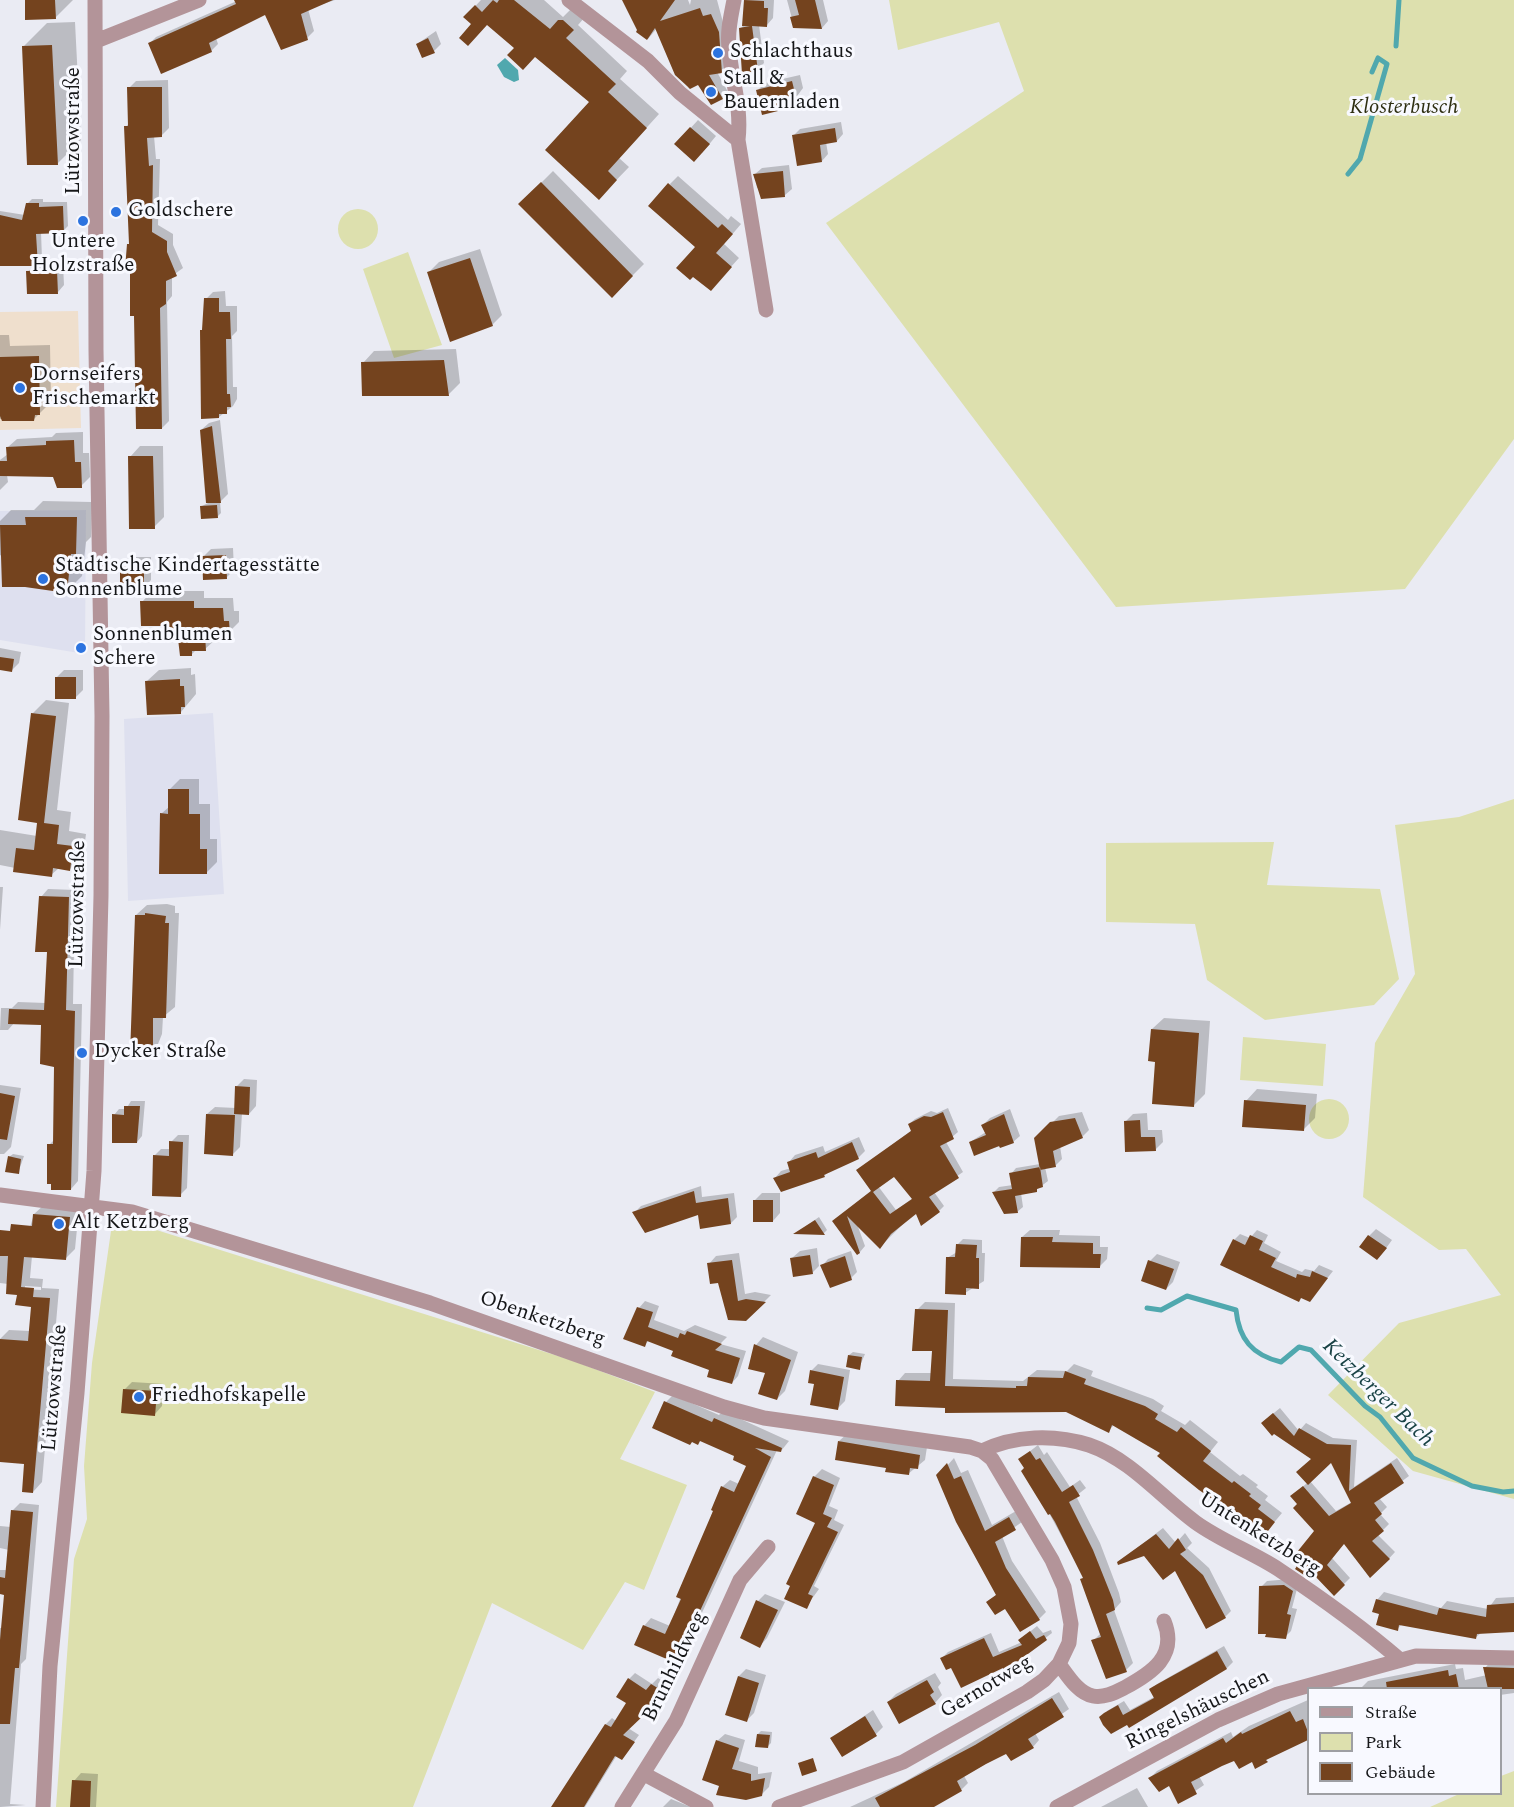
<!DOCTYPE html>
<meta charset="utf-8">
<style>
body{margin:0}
#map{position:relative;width:1514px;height:1807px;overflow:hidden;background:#eaebf3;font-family:Spectral,serif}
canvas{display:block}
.legend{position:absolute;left:1307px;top:1687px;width:195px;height:108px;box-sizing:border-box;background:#f8f9ff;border:2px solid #9e9fa3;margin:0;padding:8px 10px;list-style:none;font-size:18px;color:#161719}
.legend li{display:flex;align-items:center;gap:12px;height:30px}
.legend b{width:30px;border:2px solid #9e9fa3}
</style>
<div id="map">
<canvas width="1514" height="1807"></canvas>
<ul class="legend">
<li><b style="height:8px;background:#b39499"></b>Straße</li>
<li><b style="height:16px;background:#dde0ae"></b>Park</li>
<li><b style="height:16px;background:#74431e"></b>Gebäude</li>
</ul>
</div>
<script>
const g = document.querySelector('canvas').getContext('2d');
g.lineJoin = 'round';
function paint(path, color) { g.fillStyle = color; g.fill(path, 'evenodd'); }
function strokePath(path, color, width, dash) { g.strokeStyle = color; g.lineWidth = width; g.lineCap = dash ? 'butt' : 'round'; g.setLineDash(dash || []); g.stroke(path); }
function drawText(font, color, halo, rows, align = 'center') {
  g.font = font + ' Spectral,serif'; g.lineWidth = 6; g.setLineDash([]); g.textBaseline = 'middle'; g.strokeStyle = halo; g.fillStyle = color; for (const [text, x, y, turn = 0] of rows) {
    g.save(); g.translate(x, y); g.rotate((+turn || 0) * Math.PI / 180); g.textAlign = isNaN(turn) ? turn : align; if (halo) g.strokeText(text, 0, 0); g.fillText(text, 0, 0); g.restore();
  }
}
const commercial = new Path2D(`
 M78,311L81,428L0,430V312Z`);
const built = new Path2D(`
 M86,510L85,654L0,640V511Z
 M213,713L224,894L128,901L124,719Z`);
const green = new Path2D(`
 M889,0H1514V439L1405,589L1116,607L826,223L1024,91L999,22L898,50Z
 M338 229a20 20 0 1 1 40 0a20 20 0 1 1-40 0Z
 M408,252L442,345L394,358L363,269Z
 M1514,799V1499L1413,1471L1328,1395L1399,1323L1501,1295L1466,1249L1439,1250L1363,1197L1375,1043L1415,974L1395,825L1459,817Z
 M1274,842L1267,885L1380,889L1399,979L1374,1005L1265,1020L1207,980L1195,924L1106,922V843Z
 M1243,1037L1326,1044L1323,1086L1240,1080Z
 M1309 1119a20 20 0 1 1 40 0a20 20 0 1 1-40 0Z
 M131,1222L574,1361L655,1392L620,1459L687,1485L644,1590L625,1582L583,1650L492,1603L413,1807H56L74,1559L87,1519L84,1466L92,1363L112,1224Z
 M1514,1771V1807H1430L1459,1794H1500L1501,1776Z`);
const water = new Path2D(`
 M505,58L518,70L519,80L514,82L504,77L497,65Z`);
const shadow = new Path2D(`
 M26,0H73L55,18Z
 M239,0H335L308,9L314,31L307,38L266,13L216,38L218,44L211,51L149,44L156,37Z
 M481,0H544L563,17L572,8L585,17L578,25L627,71L620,79L659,114L619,158L629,167L599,198L591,101L536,55L516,48L488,23L474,24L465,17Z
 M623,0H688L690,5L691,0H717L724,26L728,66L717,72L728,92L722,98L657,28L648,39L639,30Z
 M745,0H774L773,18L767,25H759L764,63L757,70L740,29L743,26Z
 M787,0H823L828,21L822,28L794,26Z
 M75,22L81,140L57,164L24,46L47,23Z
 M436,31L441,44L434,51L417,44Z
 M800,75L803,88L789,107L758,90L765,83Z
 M168,80L169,128L162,135L154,136L156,159H160L158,225L173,234V245L183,268L172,276V296L167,302L169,421L162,428L136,314L126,127L129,123V88L136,81Z
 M698,120L716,136L702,153L676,144Z
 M841,122L843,134L837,141L826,142L828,154L822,161L794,135L800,129Z
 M789,165L792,189L785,195L757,188L755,174L762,168Z
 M553,171L644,264L612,296L520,204Z
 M678,176L728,220L731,216L741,224L724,244L739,258L719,280L698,247L670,184Z
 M32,199H43V202H67L68,226L63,231L41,232L42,259L36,265L63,264L64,285L58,292L28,272L35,264L0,265V211L25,215L27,204Z
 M480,249L502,315L492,325L429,272L439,262Z
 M225,291L226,306H237V331L232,336L233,387H237V399L233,406L219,417L201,331L204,328L206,299L213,292Z
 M0,335H9L10,346L50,345L51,402L34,419H0Z
 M456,349L460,383L449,394L364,395L363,363L374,351Z
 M220,420L228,494L220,502L221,513L217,517L202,506L208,503L201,430L209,423Z
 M83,432V453H89L90,477L81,486L54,475H7L8,482L0,490V460L8,454V447L17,439L52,437L56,433Z
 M140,446H163L164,517L154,527L130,457Z
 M43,501L92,502L91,537L86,542L82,576L66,592L0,555V521L11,510H34Z
 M233,548L234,570L226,578L203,557L211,549Z
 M129,557H151V580L144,588L121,565Z
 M152,591H204V598H233L234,611H239V622L229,632H215L216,639L205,649H197L192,654L178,628L142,602Z
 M0,648L21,652L19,663L12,670L0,668Z
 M191,668V675L195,674L196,694L181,712L147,681L159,670Z
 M64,670H83V690L75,698L56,678Z
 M46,700L69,703L57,810L71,812L69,831L86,834L83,856L70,869L59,868L51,875L0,865V830L37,836L39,822L32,714Z
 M180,779H199V804H210V839H217V862L206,873L161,814L170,806V789Z
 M0,887H3L0,930Z
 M48,889L75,890L73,1004H82L78,1181L71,1189L49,1145L55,1139L56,1066L43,1023L15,1022L8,1030H0L1,1008H12L18,1002L46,1003L48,950L41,897Z
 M167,904L175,906V913H179L175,1007L163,1017L162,1034L158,1044L148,1054L136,915L147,905Z
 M1164,1018L1210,1021L1205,1094L1193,1106L1157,1060L1152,1029Z
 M244,1079L257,1080L256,1106L249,1114L242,1113L240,1147L233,1154L207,1114L215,1107L236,1108L237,1086Z
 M0,1085L21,1088L11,1147L4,1154H0Z
 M1257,1089L1317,1094L1315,1118L1303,1130L1246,1101Z
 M131,1101H145L142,1136L137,1142L114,1115L119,1109H126Z
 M948,1108L958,1132L946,1142L963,1172L934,1192L944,1206L939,1211H916L880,1247L857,1224L865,1246L860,1252L834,1221L872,1190L858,1170L912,1130L909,1124L915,1119L931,1111L937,1113ZM894,1174L913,1198L896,1210L878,1186Z
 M1010,1109L1020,1136L1013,1142L975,1154L970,1142L986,1132L983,1125L990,1118Z
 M1082,1112L1089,1130L1082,1137L1060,1146L1062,1159L1055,1166L1045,1167L1048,1181L1036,1190L1021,1193L1023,1207L1017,1212L994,1192L999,1187L1013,1185L1011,1174L1016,1168L1040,1164L1036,1139L1059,1116Z
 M1147,1113L1148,1130H1162L1163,1142L1155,1150L1127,1151L1126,1121L1133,1114Z
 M178,1135H189L187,1188L180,1195L154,1156L161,1149H171V1142Z
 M859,1137L865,1151L858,1158L829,1171L824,1176L775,1178L781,1171L791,1168L789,1162L795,1155L823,1146L825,1152Z
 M13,1154L24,1156L18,1173L9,1157Z
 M701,1186L702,1197L734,1193L737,1217L731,1223L699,1213H634L641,1206Z
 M762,1193H780V1213L773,1221L754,1201Z
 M44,1205L79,1208L75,1249L65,1259L32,1256L30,1278L43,1279L42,1288L59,1289L42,1482L33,1492L25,1463L0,1460V1339L9,1330L30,1331L32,1305L8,1284L0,1283V1232L28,1234L34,1214ZM25,1286L41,1287V1290L25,1289Z
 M819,1217L827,1230L824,1233H796Z
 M1376,1229L1392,1240L1384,1251L1369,1236Z
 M1030,1230H1060L1059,1235L1100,1236V1247H1108L1107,1259L1100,1266L1022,1237Z
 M1257,1230L1268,1235L1264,1243L1281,1252L1276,1261L1302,1272L1305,1269L1314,1271L1319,1265L1333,1271L1310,1300L1234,1240L1240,1234L1250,1238Z
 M963,1239L982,1240V1253H985L984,1281L965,1293L947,1258L957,1252V1245Z
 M817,1248L819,1266L812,1273L792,1258L800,1251Z
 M851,1251L857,1272L851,1278L822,1266L828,1259Z
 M739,1253L745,1294L755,1292L771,1295L746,1320L709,1264L716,1256Z
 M1157,1254L1180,1262L1173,1282L1166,1289L1143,1280L1150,1261Z
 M645,1301L659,1306L654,1320L684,1331L695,1325L727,1337L720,1344L746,1351L738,1376L732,1383L675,1350L649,1340L645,1345L639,1308Z
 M925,1302L955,1303L953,1379L1023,1381L1037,1370L1067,1371L1074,1364L1093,1371L1091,1376L1153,1399L1164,1406L1161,1411L1185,1425L1190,1420L1218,1442L1210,1452L1240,1476L1243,1474L1258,1485L1256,1487L1268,1496L1265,1500L1282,1513L1261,1538L1249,1523L1162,1453L1114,1425L1108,1431L1066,1411L946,1406L898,1381L905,1373H932L933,1350L917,1310Z
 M763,1337L798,1352L785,1391L777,1399L767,1372L750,1368L756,1345Z
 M853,1352L865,1354L859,1368L849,1355Z
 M818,1364L850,1370L845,1401L838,1408L815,1383L811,1371Z
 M132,1382L164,1384L162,1406L155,1414L124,1390Z
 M673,1395L719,1415L723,1411L789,1441L781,1451L777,1450L683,1654L676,1661L644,1626L651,1618L670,1626L722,1487L730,1480L739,1484L748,1465L666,1402Z
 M1280,1408L1299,1431L1306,1423L1333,1438L1357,1440L1354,1487L1397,1458L1409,1476L1379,1498L1387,1507L1380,1514L1389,1524L1378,1535L1395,1552L1384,1564L1344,1543L1332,1558L1350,1578L1334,1594L1314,1573L1299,1566L1315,1531L1292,1496L1307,1483L1313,1458L1269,1417ZM1332,1461L1352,1502L1336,1511L1310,1481Z
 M847,1434L927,1447L925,1460L908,1474L888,1467L839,1441Z
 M1038,1445L1044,1455L1047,1452L1070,1487L1080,1480L1086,1488L1076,1496L1100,1543L1119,1593L1121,1602L1114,1610L1133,1663L1126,1670L1093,1641L1100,1634L1084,1578L1020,1459Z
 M954,1458L961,1473L968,1470L992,1525L1016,1511L1022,1522L1002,1536L1012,1561L1046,1612L1039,1619L988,1602L997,1594L938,1476Z
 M822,1469L840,1478L829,1506L838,1510L834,1520L844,1525L814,1586L819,1589L806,1607L786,1598L817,1522L814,1477Z
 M20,1503L39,1505L26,1659L21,1664L10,1804L26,1805L0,1807V1628H2L6,1593H0V1570H7L9,1550L0,1548V1526L11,1527L13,1510Z
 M1163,1528L1176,1543L1185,1533L1192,1543L1187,1548L1209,1568L1231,1611L1225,1617L1175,1569L1145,1554L1119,1562Z
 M1290,1579L1298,1585L1292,1608L1297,1609L1291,1631L1285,1637L1261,1587L1267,1581Z
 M1384,1592L1441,1608L1447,1601L1488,1609L1496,1598L1514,1597V1631L1481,1633L1475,1638L1402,1624L1397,1629L1381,1613L1377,1600Z
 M765,1594L785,1602L767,1638L760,1646L758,1601Z
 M1037,1626L1043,1633L1051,1630L1052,1633L1023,1655L1018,1664L951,1666L942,1658L948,1652L991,1633L999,1652L1022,1642L1020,1640Z
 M1224,1646L1233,1662L1227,1668L1111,1732L1107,1711L1124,1701L1130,1710L1154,1697L1151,1690L1157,1684Z
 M1492,1660H1514V1693L1500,1695V1688H1361L1368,1681L1455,1664L1456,1669L1463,1668L1465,1680L1487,1675L1485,1668Z
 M746,1669L766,1675L754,1713L747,1720L739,1676Z
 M635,1673L652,1684L658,1678L666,1683L662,1690L666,1693L648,1716L644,1713L628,1728L639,1735L622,1758L617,1755L585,1807H554L606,1724L612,1718L616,1721L628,1703L629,1679Z
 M935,1673L941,1683L938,1687L942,1695L935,1703L888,1702L896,1694Z
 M1059,1692L1069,1709L1035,1733L1039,1740L1033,1747L1007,1752L964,1776L968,1783L961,1790L913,1807H850L904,1782Z
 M1308,1700V1739L1272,1756L1256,1767L1252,1760L1235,1759L1199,1776L1204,1785L1179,1802L1169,1784L1150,1778L1157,1771L1231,1732L1233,1737L1249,1726Z
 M873,1710L883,1727L876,1734L832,1738Z
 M761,1731L772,1732L771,1743L767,1747L758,1734Z
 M725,1734L745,1740L739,1761L758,1767V1774L772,1772L769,1787L761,1795L721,1785L717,1741Z
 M81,1773L98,1774L96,1807H72L74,1781Z
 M1137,1788L1148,1807H1101Z
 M671,1799L691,1807H663Z`);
const stream = new Path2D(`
 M1396,46L1399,0
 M1348,174L1360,159L1387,64L1378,58L1372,72
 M1147,1308L1161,1310L1187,1296L1236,1310C1239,1339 1252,1355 1281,1362L1299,1347L1311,1350L1365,1406L1380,1417L1413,1458L1472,1486L1503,1492L1514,1491`);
const building = new Path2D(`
 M25,0H55L56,19L25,20Z
 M234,0H333L301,14L308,40L281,50L265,15L209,43L212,52L161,74L148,43L236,4Z
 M493,0L497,3L499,0H514L550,29L558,20H563L574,30L566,38L616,84L608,92L647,128L608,171L617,180L599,200L545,150L589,102L535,57L523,70L507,55L514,48L487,25L468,46L459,38L471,24L463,17L475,5L482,12Z
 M622,0H675L660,21L700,8L703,16L711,14L719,32L722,73L709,75L723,99L711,105L698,85L690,89L687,86L675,75L655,28L647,40L636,32L637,30Z
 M744,0L764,1V8H768L767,27L752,26L758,71L742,74L739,28L750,26H742Z
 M795,0H815L822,29L793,28L790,17L799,15Z
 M428,38L435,53L422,58L416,44Z
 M52,45L58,165H27L22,46Z
 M792,81L796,97L787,99L790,108L762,115L756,90Z
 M127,87H162V137L147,138L149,166L153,165L152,232L167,241V252L177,276L166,281V304L160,308L162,429H136L134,316H130V269H125L127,244H129L124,126H128Z
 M690,127L710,144L694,162L674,144Z
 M835,128L837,142L820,145L822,162L797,166L792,135Z
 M783,171L785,197L761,199L753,174Z
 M541,182L633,276L612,298L518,204Z
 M668,183L718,228L722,224L733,234L716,253L732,267L711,291L693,277L690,280L676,268L695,247L648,206Z
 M26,203H39V207L63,206L64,233L36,234L38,266H0V215L22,220Z
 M470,258L493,326L450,342L427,272Z
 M57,270L58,294H27L26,271Z
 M204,298H219V312H230L231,339H226L227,394H230L231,407H227V414H219V418L201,419L200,330H202Z
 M39,356L40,415H35L34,421H2L0,416V357Z
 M444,360L449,396H362L361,362Z
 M212,426L221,503H206L200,430Z
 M74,440L75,462H81L82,488H57L53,477L0,476V461H7L6,447L46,445V441Z
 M128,456H153L155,529H129Z
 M217,505L218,518L201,519L200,506Z
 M25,517H77L76,554H71L67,593L25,587H2L0,525H26Z
 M226,555L227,579L203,580L202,556Z
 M120,564H144V589L120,590Z
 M140,601H194V608H223L224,621H229L230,634H205L206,651H192V656H180L177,630L169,629V626H141Z
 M0,657L14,659L12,672L0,670Z
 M55,677H76V699H55Z
 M180,679V686H184L185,707H181V714L147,715L145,681Z
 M31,713L56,716L44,823L59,825L57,844L73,846L70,871L53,868L52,877L13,872L16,848L34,850L37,823L18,820Z
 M168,789H189V814H200V849H207V874H159L160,813L168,814Z
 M39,896L69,897L66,1010L75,1011L71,1190H51V1184H47V1144H53L54,1067L40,1064L41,1025L8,1024L9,1009L44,1010L47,952H35Z
 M145,913L166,916L165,923H169L166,1018H153V1046H149V1056L130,1055L135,915H145Z
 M1151,1029L1199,1033L1194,1107L1152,1104L1155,1062L1148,1061Z
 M235,1086L250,1087L249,1115L234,1114Z
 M0,1093L15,1096L7,1140L0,1139Z
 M1244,1100L1306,1105L1304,1131L1242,1127Z
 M124,1106H140L137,1143H112V1114L124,1115Z
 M943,1112L954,1139L940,1146L959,1178L929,1197L940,1212L921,1226L916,1214L891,1234L880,1249L847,1216L860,1253L857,1255L832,1221L871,1191L856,1170L911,1131L908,1124L924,1116L931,1117ZM894,1177L912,1199L890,1214L873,1192Z
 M206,1114L235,1115L233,1156L204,1154Z
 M1004,1114L1014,1143L1000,1148L999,1146L974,1156L969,1142L986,1135L981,1125Z
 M1075,1118L1083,1138L1053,1151L1056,1167L1040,1170L1034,1138L1050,1122Z
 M1140,1120L1141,1137H1155L1156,1151L1125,1152L1124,1121Z
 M169,1141L183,1142L181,1197L152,1196L153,1155L169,1156Z
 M852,1142L859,1159L824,1175L825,1177L781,1192L773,1178L790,1172L787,1162L816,1152L818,1158Z
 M8,1156L21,1159L19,1174L5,1172Z
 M1040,1167L1043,1187L1037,1189V1192L1015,1196L1018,1213L1004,1214L992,1192L1012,1189L1009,1173Z
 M694,1191L696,1203L728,1198L731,1224L700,1229L698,1215L645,1233L632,1212Z
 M753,1200H773V1222H753Z
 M33,1214L70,1217L66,1260L24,1257L21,1287L34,1288L33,1297L50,1298L33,1493L22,1492L24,1464L0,1462V1339L28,1341L31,1307L15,1305L17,1295L6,1294L8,1256H0V1230L10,1231L11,1224L32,1226Z
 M815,1220L825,1235L793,1234Z
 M1250,1235L1263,1241L1259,1250L1276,1258L1271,1267L1296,1278L1297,1274L1310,1277L1312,1271L1328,1278L1310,1302L1301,1298L1299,1302L1220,1265L1233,1239L1245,1245Z
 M1368,1235L1387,1248L1377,1260L1359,1247Z
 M1021,1237H1053L1052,1242L1093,1243V1254H1101L1100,1268L1020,1267Z
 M956,1244L977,1245L976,1258H979V1289L966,1288V1295L945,1294L946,1257H955Z
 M810,1255L813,1274L793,1277L790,1258Z
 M845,1256L852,1280L830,1288L820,1265Z
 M732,1260L738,1301L746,1299L766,1302L746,1321L728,1320L718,1283L710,1284L707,1263Z
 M1148,1260L1174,1269L1166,1290L1141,1281Z
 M637,1307L653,1312L648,1327L678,1338L680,1333L685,1335L687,1331L722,1344L715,1350L740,1358L732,1384L707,1377L709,1370L671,1356L673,1351L647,1341L645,1347L623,1339Z
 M915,1309L948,1310L945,1386L1016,1388V1386H1027L1028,1377L1063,1378L1065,1371L1086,1379L1084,1384L1145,1406L1158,1414L1155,1419L1177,1432L1181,1427L1211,1451L1203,1461L1232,1483L1234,1481L1251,1494L1249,1496L1261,1505L1258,1509L1275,1522L1261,1540L1244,1527L1247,1523L1199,1490L1157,1456L1160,1453L1112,1425L1109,1433L1066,1412L945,1413V1408L895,1406L896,1380L930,1381L932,1351H912Z
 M754,1344L791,1360L777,1400L758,1394L765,1373L748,1369Z
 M848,1355L862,1357L860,1370L846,1367Z
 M810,1370L844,1377L838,1410L810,1405L814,1384L808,1383Z
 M123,1389L157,1391L155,1416L121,1413Z
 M664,1401L712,1422L714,1418L782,1448L781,1452L755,1448L771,1457L676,1663L634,1645L643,1625L665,1634L681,1599L676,1597L713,1511L711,1510L721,1486L734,1492L746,1466L733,1460L734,1456L700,1441L698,1445L692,1442L690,1445L652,1428Z
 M1273,1413L1294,1436L1299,1428L1327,1444L1351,1445L1349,1491L1391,1463L1404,1483L1374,1503L1382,1514L1375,1520L1384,1531L1372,1541L1390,1559L1370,1578L1344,1544L1327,1565L1345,1585L1334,1596L1314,1575L1310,1579L1295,1569L1297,1566L1293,1563L1296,1559L1293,1557L1314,1531L1293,1508L1297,1504L1290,1496L1303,1486L1329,1516L1351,1503L1331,1463L1308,1485L1296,1472L1311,1459L1274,1434L1272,1436L1261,1423Z
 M838,1441L920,1455L918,1469L910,1468L909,1475L885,1472L886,1468L835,1460Z
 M1030,1451L1036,1460L1040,1458L1062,1492L1073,1485L1080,1496L1069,1502L1093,1550L1113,1600L1115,1610L1106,1614L1127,1672L1106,1679L1091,1640L1101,1637L1080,1579L1083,1578L1055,1522L1050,1514L1048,1515L1021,1471L1024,1468L1018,1459Z
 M947,1463L954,1479L961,1476L985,1531L1009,1517L1016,1530L995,1542L1006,1568L1040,1620L1020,1632L1005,1609L995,1615L986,1602L996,1595L956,1522L936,1475Z
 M813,1476L834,1485L823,1514L832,1518L827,1527L838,1532L808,1594L813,1596L807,1609L784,1599L790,1586L786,1584L815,1523L796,1514Z
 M11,1510L33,1512L19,1668H15L10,1724H0V1640L4,1595L0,1594V1577L5,1578Z
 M1156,1534L1169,1549L1178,1538L1186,1550L1180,1554L1203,1575L1226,1618L1206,1629L1175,1571L1163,1580L1144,1556L1118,1565L1117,1562Z
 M1284,1585L1293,1591L1287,1614L1291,1615L1286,1639L1265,1637L1266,1634H1258L1259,1586Z
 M1376,1599L1437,1615L1439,1608L1486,1617L1487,1605L1514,1603V1632L1477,1634L1476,1639L1399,1625L1398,1631L1376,1625L1379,1614L1372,1612Z
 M756,1600L778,1610L760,1648L740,1638Z
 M1030,1631L1036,1639L1044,1635L1047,1640L1017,1662L1018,1665L1005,1671L1003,1668L961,1688L951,1668L946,1670L940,1658L984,1638L993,1657L1022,1645L1018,1640Z
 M1217,1651L1227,1669L1129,1728L1127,1725L1111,1734L1103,1725L1099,1717L1104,1713L1118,1705L1123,1715L1154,1698L1149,1689L1154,1686Z
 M1483,1667L1514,1668V1689H1488Z
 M1448,1670L1449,1676L1456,1674L1459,1689H1387L1386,1682Z
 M738,1676L759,1683L747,1722L725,1715Z
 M628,1678L646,1690L651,1684L661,1690L657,1697L661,1699L648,1718L644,1715L623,1735L635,1742L622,1760L615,1756L584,1807H551L605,1724L611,1727L626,1703L616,1697Z
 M927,1680L934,1692L930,1695L936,1704L899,1724L887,1702Z
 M1052,1698L1064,1717L1028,1739L1034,1748L1011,1761L1006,1754L986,1764L957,1781L962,1791L934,1807H880L875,1798L975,1745Z
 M1290,1711L1296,1722L1303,1719L1308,1732V1740L1266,1760L1268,1762L1255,1769L1252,1762L1239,1769L1234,1761L1222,1766L1191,1782L1197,1794L1178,1804L1169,1786L1159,1792L1148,1778L1223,1738L1226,1743L1241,1732L1242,1734Z
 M865,1716L877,1736L842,1757L830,1738Z
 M757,1734L770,1735L768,1748L755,1747Z
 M716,1740L739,1748L732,1769L751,1774V1781L765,1778L762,1796L746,1800L716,1795L719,1786L702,1780Z
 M813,1758L817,1771L802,1776L798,1763Z
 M72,1780L91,1781L90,1807H70Z`);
const street = new Path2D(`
 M569,0L648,61L680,93L738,140
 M734,0C731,16 727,31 729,47C731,81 742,105 738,140L766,310
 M96,41L199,0
 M0,1195L132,1212L430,1303L724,1407L764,1418L970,1447L982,1451L992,1459L1052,1560L1064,1587L1071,1624L1069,1643L1059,1664L1044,1680L1027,1692L903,1762L779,1807
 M982,1451C1014,1435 1055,1434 1089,1445C1130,1459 1161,1497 1195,1522C1221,1541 1252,1552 1278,1569C1320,1597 1361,1626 1399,1659
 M1059,1664C1068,1676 1078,1693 1093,1696C1104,1698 1114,1693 1124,1688C1152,1673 1178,1656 1164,1621
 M644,1774L706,1807
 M43,1807L50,1666L77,1393L94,1171L101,896L102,716L96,350L95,0
 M622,1807L676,1721L740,1580L768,1547
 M1057,1807L1218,1720L1278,1694L1416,1656L1514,1658`);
const markers = [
 [718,53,6,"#2c73df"],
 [711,92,6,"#2c73df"],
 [116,212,6,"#2c73df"],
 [83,221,6,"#2c73df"],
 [20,388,6,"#2c73df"],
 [43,579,6,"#2c73df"],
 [81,648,6,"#2c73df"],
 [82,1053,6,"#2c73df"],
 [59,1224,6,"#2c73df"],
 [139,1397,6,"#2c73df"]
];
const poiNames = [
 ["Schlachthaus",730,53],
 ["Stall &",723,80],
 ["Bauernladen",723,104],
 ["Goldschere",128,212],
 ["Untere",83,243,"center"],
 ["Holzstraße",83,267,"center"],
 ["Dornseifers",32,376],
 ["Frischemarkt",32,400],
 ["Städtische Kindertagesstätte",55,567],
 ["Sonnenblume",55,591],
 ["Sonnenblumen",93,636],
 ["Schere",93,660],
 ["Dycker Straße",94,1053],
 ["Alt Ketzberg",71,1224],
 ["Friedhofskapelle",151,1397]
];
const parkNames = [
 ["Klosterbusch",1404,109]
];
const streetNames = [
 ["Lützowstraße",75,131,-90],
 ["Lützowstraße",79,904,-89],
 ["Obenketzberg",542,1320,19],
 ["Lützowstraße",56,1388,-85],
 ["Untenketzberg",1259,1535,32],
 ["Brunhildweg",676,1667,-64],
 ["Gernotweg",987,1688,-31],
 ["Ringelshäuschen",1198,1711,-26]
];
const waterNames = [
 ["Ketzberger Bach",1377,1394,44]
];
paint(commercial, '#efdfcd');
paint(built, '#dee0ef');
paint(green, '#dde0ae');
paint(water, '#50a8ae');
paint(shadow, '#0003');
strokePath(stream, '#50a8ae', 5);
paint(building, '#74431e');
strokePath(street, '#b39499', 15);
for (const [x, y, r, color] of markers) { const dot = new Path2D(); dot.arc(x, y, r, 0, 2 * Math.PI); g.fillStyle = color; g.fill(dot); strokePath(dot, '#f8f9ff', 2); }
drawText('21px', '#161719', '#f8f9ff', poiNames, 'left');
drawText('italic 21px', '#2e2f12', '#f8f9ff', parkNames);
drawText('21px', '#161719', '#f8f9ff', streetNames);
drawText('italic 22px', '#1a4346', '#f8f9ff', waterNames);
</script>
